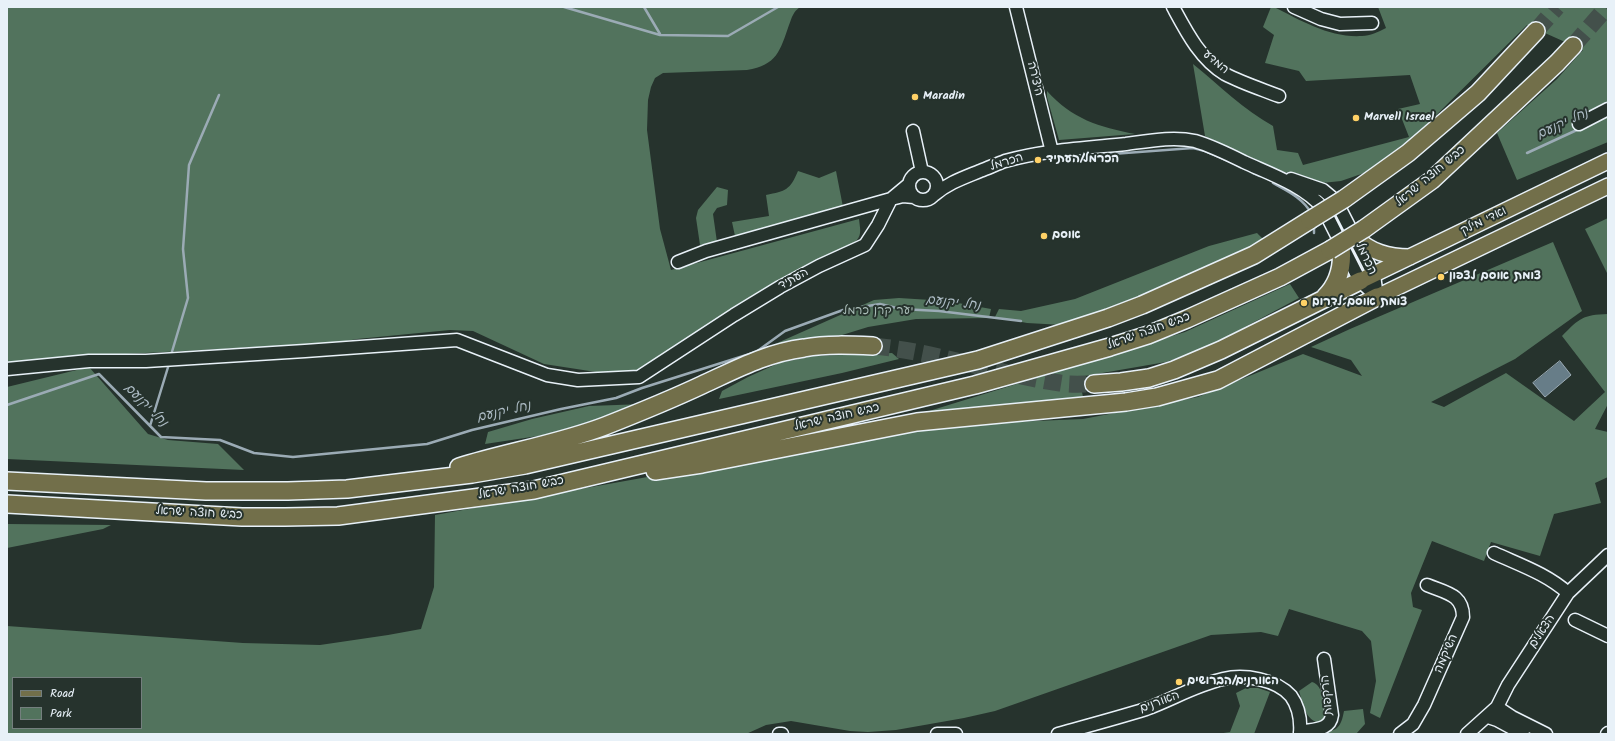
<!DOCTYPE html>
<meta charset="utf-8">
<style>
body{margin:0}
#map{position:relative;width:1615px;height:741px;overflow:hidden;background:#26332d;font-family:Kalam,sans-serif}
canvas{display:block}
.frame{position:absolute;inset:0;border:8px solid #e8f1f8;pointer-events:none}
.legend{position:absolute;left:12px;top:677px;width:130px;height:52px;box-sizing:border-box;background:#26332d;border:1px solid #747f7e;margin:0;padding:5px 7px;list-style:none;font-size:12px;color:#e8f1f8}
.legend li{display:flex;align-items:center;gap:8px;height:20px}
.legend b{width:20px;border:1px solid #747f7e}
</style>
<div id="map">
<canvas width="1615" height="741"></canvas>
<div class="frame"></div>
<ul class="legend">
<li><b style="height:5px;background:#726f4a"></b>Road</li>
<li><b style="height:11px;background:#52735d"></b>Park</li>
</ul>
</div>
<script>
const g = document.querySelector('canvas').getContext('2d');
g.lineJoin = 'round';
function paint(path, color) { g.fillStyle = color; g.fill(path, 'evenodd'); }
function strokePath(path, color, width, dash) { g.strokeStyle = color; g.lineWidth = width; g.lineCap = dash ? 'butt' : 'round'; g.setLineDash(dash || []); g.stroke(path); }
function drawText(font, color, halo, rows, align = 'center') {
  g.font = font + ' Kalam,"Playpen Sans Hebrew",sans-serif'; g.lineWidth = 4; g.setLineDash([]); g.textBaseline = 'middle'; g.strokeStyle = halo; g.fillStyle = color; for (const [text, x, y, turn = 0] of rows) {
    g.save(); g.translate(x, y); g.rotate((+turn || 0) * Math.PI / 180); g.textAlign = isNaN(turn) ? turn : align; if (halo) g.strokeText(text, 0, 0); g.fillText(text, 0, 0); g.restore();
  }
}
const green = new Path2D(`
 M7,7H800C793,12 792,17 789,25C780,51 777,65 747,70L663,73L655,78L651,87L648,100L647,130L660,229L671,270L859,219C860,229 863,237 853,243L632,374L596,372L544,364L473,331L450,330L357,339L336,343L69,357L7,372Z
 M1271,7H1274C1302,21 1330,38 1362,36C1370,36 1378,32 1386,28L1378,7H1608V142L1517,180L1497,133L1557,79L1583,50L1527,25L1405,146L1370,171L1341,181L1322,183L1287,173L1260,163L1205,136L1193,64C1219,85 1244,110 1273,126L1277,150L1298,153L1303,165L1409,137L1398,109L1420,104L1410,75L1306,81L1299,71L1265,63L1274,35L1263,27Z
 M1047,91C1072,119 1099,127 1135,134L1059,140L1047,97Z
 M798,171L819,178L836,171L843,207L735,236L732,222L769,216L766,195C786,191 790,190 798,171Z
 M717,187L728,190L727,205L717,208L713,214L717,242L700,245L696,218L698,210Z
 M1608,218V275L1585,229Z
 M1257,233L1266,242L1124,305L1063,325L1027,323L995,317L999,309L1021,311L1075,299L1209,246Z
 M1553,242L1582,311L1515,359L1431,402L1444,407L1506,373L1574,421L1605,392L1562,336C1580,318 1582,315 1608,314V404L1595,429L1608,432V477L1595,483L1601,503L1554,514L1540,556L1491,542L1484,561L1432,541L1411,593L1413,607L1422,610L1380,718L1370,713L1376,681L1371,641L1362,631L1289,609L1278,636L1261,632L1211,635L995,711L964,718L896,730L868,732L850,731L791,721L766,725L746,734H7V626L243,643L320,645L388,635L421,629L434,587L435,515L938,425L1083,419L1198,397L1303,354L1362,376L1351,360L1311,347L1350,329ZM13,678H141V728H13Z
 M1290,284L1299,298L1200,351L1166,362L1079,377L1083,397L900,420L1185,332Z
 M899,298L947,301L991,309L989,318L916,319L868,327L826,340L769,361L720,387L681,405L571,431L485,444L488,432L532,419L589,406L644,404L672,398L775,344L874,300Z
 M892,353L899,359L842,373L719,399L722,391L748,377L779,363L813,356Z
 M89,367L148,434L168,440L218,444L244,470L7,459V387Z
 M7,524L111,525L103,529L7,548Z
 M1312,682C1324,685 1324,707 1325,718L1320,723C1305,721 1303,703 1299,691Z
 M1246,688H1258L1270,692L1254,734H1217L1230,732L1240,706L1236,693Z
 M1363,709L1365,724L1356,734H1322C1338,730 1341,727 1344,711Z`);
const water = new Path2D(`
 M1560,361L1571,375L1545,397L1533,383Z`);
const stream = new Path2D(`
 M564,7L660,35L728,36L778,7
 M644,7L660,34
 M1527,153L1579,129
 M1058,158L1193,148L1205,151L1238,165
 M1253,173L1260,176
 M1273,183C1287,191 1303,198 1311,213
 M1314,233V225
 M171,355L188,298L183,249L189,165L219,95
 M7,405L99,374L161,437L220,440L254,453L293,457L427,444L472,430L561,409L616,398L642,388L756,352L785,331L843,310L880,304L901,309L939,311L1021,321
 M150,426L169,364`);
const highwayTunnel = new Path2D(`
 M1536,31L1557,7
 M1573,46L1607,7
 M873,346C937,352 997,374 1060,383C1071,385 1083,384 1094,384`);
const minor = new Path2D(`
 M1016,7L1052,152
 M1173,7C1186,31 1200,59 1225,74C1242,83 1261,89 1279,96
 M1294,7L1321,19L1340,24L1372,23
 M1579,124L1608,109
 M913,131L922,172
 M909 186a14 14 0 1 1 28 0a14 14 0 1 1-28 0Z
 M1291,179L1323,190L1336,201L1374,275L1377,297
 M934,195C948,183 963,178 980,171C988,168 997,164 1005,161C1044,150 1086,148 1126,144C1148,141 1173,136 1195,141C1212,146 1228,154 1244,162C1270,174 1303,185 1323,208L1360,281L1377,297
 M678,262L706,251L891,199L903,196L914,197
 M7,369L89,361H146L305,351L457,340L547,375L578,380L639,377L734,315L780,287L819,266L865,245L878,225L891,199L909,184
 M1494,553C1520,565 1547,574 1568,593
 M1575,620L1608,636
 M1497,707L1512,717L1546,734
 M1488,717L1497,720L1523,734
 M1300,732C1313,729 1330,731 1332,715L1324,659
 M779,734H782
 M937,734H956
 M1058,734C1087,726 1117,718 1146,709C1171,700 1196,685 1223,679C1244,674 1276,679 1291,696C1299,707 1301,721 1300,734
 M1400,734L1413,724L1424,705L1463,617C1463,594 1446,593 1427,585
 M1467,734L1497,707L1508,685L1568,593L1608,555
 M1607,734L1608,733`);
const major = new Path2D(`
 M1355,237C1371,252 1388,257 1410,257
 M1360,281L1608,161
 M1377,297L1608,186`);
const highway = new Path2D(`
 M1344,199L1408,153L1478,93L1536,31
 M1364,229L1432,180L1557,63L1573,46
 M1325,297C1339,283 1343,264 1341,246
 M1094,384L1121,382L1149,378L1174,370L1221,350L1360,281
 M459,467C507,452 558,444 605,426C638,413 670,400 702,385C737,369 766,353 804,348C827,344 850,345 873,346
 M655,471L702,464L917,422L1126,402L1157,397L1218,380L1377,297
 M7,481L206,491H288L347,489L472,474L525,465L978,360L1108,318L1142,305L1254,255L1310,220
 M7,504L242,517H285L338,516L534,490L975,385L1110,347L1148,335L1187,319L1280,277L1330,250`);
const highwayBridge = new Path2D(`
 M1310,220L1344,199
 M1330,250L1364,229`);
const markers = [
 [915,97,4,"#ffd166"],
 [1356,118,4,"#ffd166"],
 [1038,160,4,"#ffd166"],
 [1044,236,4,"#ffd166"],
 [1441,277,4,"#ffd166"],
 [1304,303,4,"#ffd166"],
 [1179,682,4,"#ffd166"]
];
const streetNames = [
 ["המדע",1215,63,40],
 ["היצירה",1034,79,76],
 ["הכרמל",1007,163,-17],
 ["כביש חוצה ישראל",1431,177,-40],
 ["ואדי מילק",1484,222,-26],
 ["הכרמל",1365,259,65],
 ["העתיד",794,280,-29],
 ["כביש חוצה ישראל",1149,332,-20],
 ["כביש חוצה ישראל",837,418,-13],
 ["כביש חוצה ישראל",521,489,-10],
 ["כביש חוצה ישראל",199,514,3],
 ["הצאלים",1543,632,-57],
 ["השיקמה",1447,654,-66],
 ["הרקפות",1328,695,-96],
 ["האורנים",1160,703,-21]
];
const poiNames = [
 ["Maradin",923,97],
 ["Marvell Israel",1364,118],
 ["הכרמל/העתיד",1046,160],
 ["אוסם",1052,236],
 ["צומת אוסם לצפון",1449,277],
 ["צומת אוסם לדרום",1312,303],
 ["האורנים/הברושים",1187,682]
];
const parkNames = [
 ["יער קרן כרמל",878,312]
];
const waterNames = [
 ["נחל יקנעם",1563,125,-25],
 ["נחל יקנעם",953,304,6],
 ["נחל יקנעם",145,406,45],
 ["נחל יקנעם",504,413,-13]
];
paint(green, '#52735d');
paint(water, '#677d88');
strokePath(water, '#9babb5', 1);
strokePath(stream, '#9babb5', 2.5);
strokePath(highwayTunnel, '#43504b', 17, [17, 8]);
strokePath(minor, '#e8f1f8', 15);
strokePath(major, '#e8f1f8', 18);
strokePath(highway, '#e8f1f8', 20);
strokePath(minor, '#26332d', 12);
strokePath(major, '#726f4a', 15);
strokePath(highway, '#726f4a', 17);
strokePath(highwayBridge, '#e8f1f8', 20, []);
strokePath(highwayBridge, '#726f4a', 17);
for (const [x, y, r, color] of markers) { const dot = new Path2D(); dot.arc(x, y, r, 0, 2 * Math.PI); g.fillStyle = color; g.fill(dot); strokePath(dot, '#26332d', 1.5); }
drawText('12px', '#e8f1f8', '#26332d', streetNames);
drawText('bold 12px', '#e8f1f8', '#26332d', poiNames, 'left');
drawText('12px', '#acbfba', '#26332d', parkNames);
drawText('italic 13px', '#aebdc6', '#26332d', waterNames);
</script>
